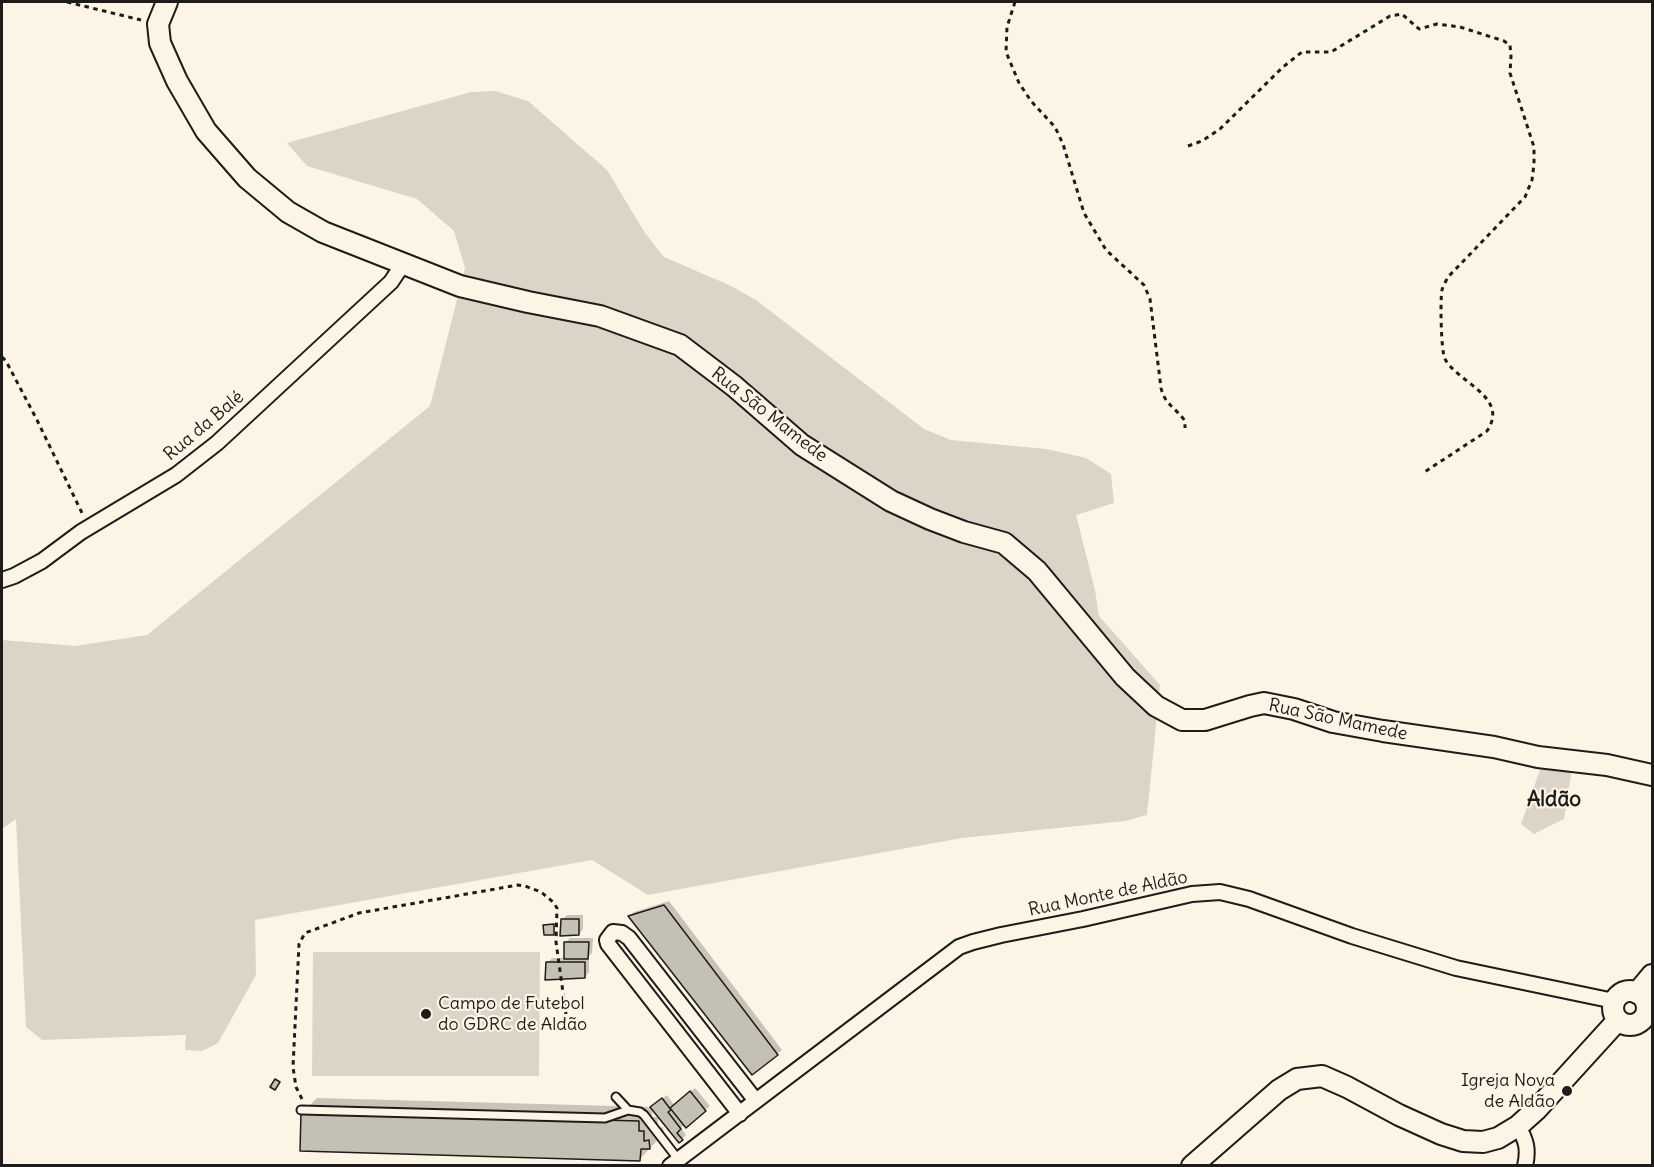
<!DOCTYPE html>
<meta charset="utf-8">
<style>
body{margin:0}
#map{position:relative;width:1654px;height:1167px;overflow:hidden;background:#fcf5e5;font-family:Delius,sans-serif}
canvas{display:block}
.frame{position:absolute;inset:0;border:3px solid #1c1c1c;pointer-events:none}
</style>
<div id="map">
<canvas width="1654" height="1167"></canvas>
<div class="frame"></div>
</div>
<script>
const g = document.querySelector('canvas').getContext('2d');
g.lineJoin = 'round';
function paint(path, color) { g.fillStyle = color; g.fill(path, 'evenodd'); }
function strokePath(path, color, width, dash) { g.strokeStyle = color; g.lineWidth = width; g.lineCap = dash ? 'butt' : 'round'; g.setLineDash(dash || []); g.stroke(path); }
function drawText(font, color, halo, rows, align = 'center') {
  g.font = font + ' Delius,sans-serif'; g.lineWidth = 4.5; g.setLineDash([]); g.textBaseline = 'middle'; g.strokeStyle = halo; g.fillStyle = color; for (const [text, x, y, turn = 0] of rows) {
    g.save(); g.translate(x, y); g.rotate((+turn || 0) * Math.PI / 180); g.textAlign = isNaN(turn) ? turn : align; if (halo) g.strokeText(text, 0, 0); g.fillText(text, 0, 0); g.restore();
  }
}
const green = new Path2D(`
 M495,91L528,101L607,170L645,233L664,257L729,285L756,300L924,429L951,440L1046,449L1086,458L1111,474L1114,503L1076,515L1095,590L1099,616L1160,685L1147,815L1125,821L962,838L648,895L592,860L255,920L256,975L218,1043L202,1051L185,1050L186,1035L42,1040L26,1027L16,819L2,829V640L75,646L147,635L430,406L465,268L454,231L417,199L307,166L287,143L471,92Z
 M1542,764L1572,769L1564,819L1534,834L1521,824Z
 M313,952H540L539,1076H312Z`);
const shadow = new Path2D(`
 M669,901L782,1050L777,1054L630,916L634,912Z
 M567,915H583V929L579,934L562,920Z
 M555,923V932L554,934L545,926L546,924Z
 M570,938H593L592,953L589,956V972L585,977L548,963L552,958H565V943Z
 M695,1088L710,1106L686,1125L685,1124L681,1128L686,1135L682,1139L653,1108L652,1117H658V1128L663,1127L664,1133L640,1159L302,1113L317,1098L652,1107L667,1095L674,1105Z`);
const building = new Path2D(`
 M664,905L778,1055L752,1075L628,916Z
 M561,919H579V935L560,936Z
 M554,924V935H544L543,925Z
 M564,942H589L588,959H564Z
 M546,962H585V978L545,980Z
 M275,1079L280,1082L275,1090L270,1087Z
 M690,1091L706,1111L686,1128L670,1108Z
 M662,1098L671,1110L668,1112L681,1129L677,1133L683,1140L679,1143L650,1107Z
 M301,1112L639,1121V1131H644V1141L649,1140L650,1149H641L640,1161L300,1151Z`);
const path = new Path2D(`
 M67,2L141,20
 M1015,2L1007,27L1006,52L1019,83L1031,101L1055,127L1063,144L1084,213L1106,250L1144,285L1150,299L1161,388C1165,405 1176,408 1185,421V428
 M1188,146L1202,141L1220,129L1283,67L1302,52H1331L1390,16L1402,14L1419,29L1437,24L1460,27L1504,41L1510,45L1511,56L1510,73L1534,147V164L1532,180L1525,197L1448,277C1446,281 1443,286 1442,290C1440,299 1441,352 1445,359C1458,383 1510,397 1487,431L1423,473
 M2,357L6,361L37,420L83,515
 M302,1099L296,1087L293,1067L299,944L305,933L359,913L518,885L525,886L541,892L553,902L557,908L556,942L566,1014`);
const lane = new Path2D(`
 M616,1097L628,1110L640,1112L644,1115L678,1159
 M301,1110L605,1118L628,1110`);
const street = new Path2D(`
 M2,580L14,576L42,561L81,532L176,475L217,443L391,282L403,264
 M740,1114L608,944L607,940L613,932L622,933L629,938L756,1101
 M1518,1126C1526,1140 1529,1149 1525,1166
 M670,1166L959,947L973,942L1001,935L1083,919L1192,894L1220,892L1249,899L1352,936L1456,968L1614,1001`);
const secondary = new Path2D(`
 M167,2L158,24L160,43L177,81L206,131L247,178L288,212L323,232L460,286L528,302L600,316L680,345L734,386L802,445L891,501L930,519L964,532L1004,543L1037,571L1125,677L1156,706L1182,720H1205L1250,706L1264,703L1294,709L1333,722L1383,731L1494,747L1538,757L1607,765L1652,775
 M1613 1008a17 17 0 1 1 34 0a17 17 0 1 1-34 0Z
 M1637,993L1652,975
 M1192,1166L1279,1090L1297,1079L1322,1076L1347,1087L1399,1115L1441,1134L1463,1141L1483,1142L1498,1138L1518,1126L1537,1109L1618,1020`);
const markers = [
 [426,1014,6,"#1c1c1c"],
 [1567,1091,6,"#1c1c1c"]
];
const streetNames = [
 ["Rua São Mamede",769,415,38],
 ["Rua da Balé",204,426,-40],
 ["Rua São Mamede",1338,720,12],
 ["Rua Monte de Aldão",1108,894,-12]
];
const poiNames = [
 ["Campo de Futebol",438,1004],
 ["do GDRC de Aldão",438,1025],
 ["Igreja Nova",1555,1081,"right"],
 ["de Aldão",1555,1102,"right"]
];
const quarterNames = [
 ["Aldão",1554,800]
];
paint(green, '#dbd5c8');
paint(shadow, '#0003');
paint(building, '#c4c0b3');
strokePath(building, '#1c1c1c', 1.5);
strokePath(lane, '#1c1c1c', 11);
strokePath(street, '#1c1c1c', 18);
strokePath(secondary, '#1c1c1c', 24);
strokePath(path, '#1c1c1c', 3, [4.5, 4.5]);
strokePath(lane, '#fcf5e5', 7);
strokePath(street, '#fcf5e5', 14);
strokePath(secondary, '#fcf5e5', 20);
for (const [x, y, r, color] of markers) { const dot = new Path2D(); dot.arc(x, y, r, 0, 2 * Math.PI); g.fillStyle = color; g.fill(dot); strokePath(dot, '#fcf5e5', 2); }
drawText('18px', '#1c1c1c', '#fcf5e5', streetNames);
drawText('18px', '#1c1c1c', '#fcf5e5', poiNames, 'left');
drawText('bold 21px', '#1c1c1c', '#fcf5e5', quarterNames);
</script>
